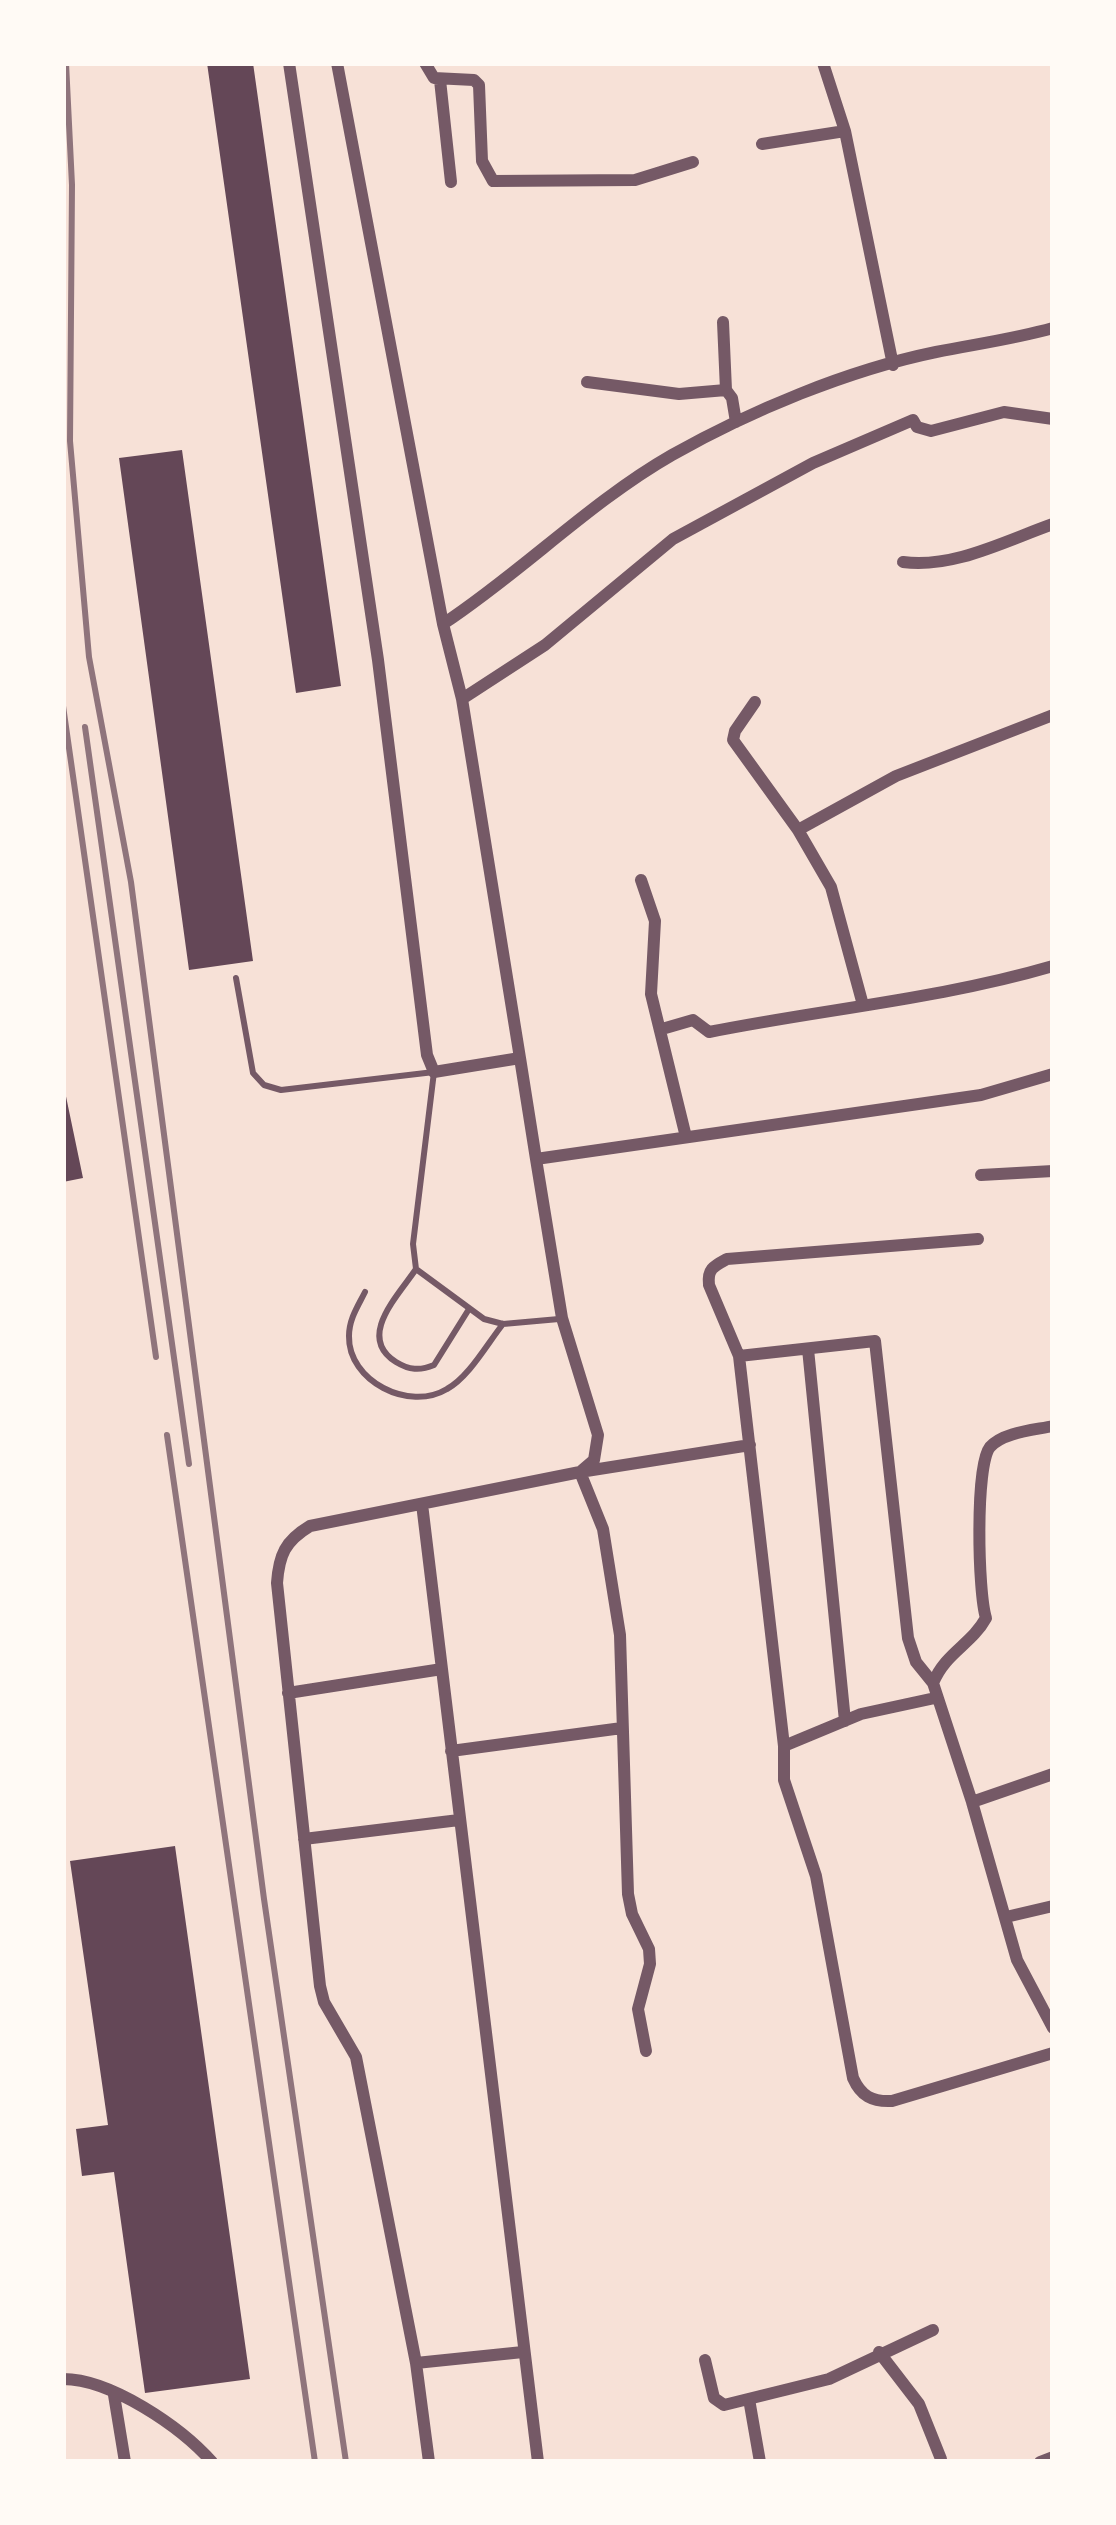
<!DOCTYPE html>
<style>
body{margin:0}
#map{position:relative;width:1116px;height:2525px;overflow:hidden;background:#f7e1d7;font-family:"Alegreya Sans",sans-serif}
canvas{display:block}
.frame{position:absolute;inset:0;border:66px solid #fffaf5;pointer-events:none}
</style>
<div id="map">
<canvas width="1116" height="2525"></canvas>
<div class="frame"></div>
</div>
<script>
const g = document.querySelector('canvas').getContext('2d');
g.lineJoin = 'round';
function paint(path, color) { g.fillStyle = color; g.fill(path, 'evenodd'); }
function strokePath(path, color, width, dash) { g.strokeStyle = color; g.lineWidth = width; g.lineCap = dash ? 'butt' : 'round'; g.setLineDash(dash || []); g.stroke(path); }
const building = new Path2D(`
 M207,63H253L341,686L296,693Z
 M182,450L253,961L189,970L119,458Z
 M63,1082L83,1178L63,1182Z
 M175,1846L250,2379L145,2393L114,2172L82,2176L76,2129L108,2125L70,1861Z`);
const service = new Path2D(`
 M236,978L253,1073L264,1085L281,1090L434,1072L413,1244L416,1269L484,1319L503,1324L559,1319
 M416,1269C398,1296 356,1337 396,1362C409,1370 420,1371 434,1365L469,1309
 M365,1292C358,1306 349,1319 349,1336C348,1381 409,1412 447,1389C469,1377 487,1344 503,1324`);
const minor = new Path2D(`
 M289,63L378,660L427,1055L434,1072L520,1058L536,1159L981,1095L1053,1074
 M337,63L443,624L462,699L520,1058
 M425,63L434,78L474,80L479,85L482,161L493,181L635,180L693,162
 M823,63L845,131L893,365
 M440,80L451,182
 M762,144L845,131
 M723,322L726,390
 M587,382L679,394L726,390L732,398L736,422
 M903,562C953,569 1007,540 1053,524
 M443,624C522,572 590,502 672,455C750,411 848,370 936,352C976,344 1014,339 1053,328
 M462,699L545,645L673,539L813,463L913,420L917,427L931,431L1004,412L1053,419
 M755,702L735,731L733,740L798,830L896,776L1053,715
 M798,830L831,887L863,1005
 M641,880L655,921L651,994L686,1137
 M662,1029L693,1020L709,1032C824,1009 940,999 1053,966
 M981,1175L1053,1171
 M808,1349L845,1721
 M739,1356L709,1285C707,1269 714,1266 727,1259L978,1239
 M422,1504L538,2462
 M933,1683L916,1662L908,1638L875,1341L739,1356L784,1746L861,1714L935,1698
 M288,1693L442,1669
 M784,1746V1780L816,1876L853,2078C861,2096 872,2102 892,2101L1053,2053
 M451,1751L622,1728
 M1053,1774L972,1802L1017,1960L1053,2028
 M972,1802L933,1683C946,1652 971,1645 986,1618C978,1593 975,1466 990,1447C1003,1432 1035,1430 1053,1426
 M304,1839L459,1820
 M1006,1917L1053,1906
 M646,2051L638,2009L650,1964L649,1949L632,1914L628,1894L620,1635L603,1529L580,1472L750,1445
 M879,2352L919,2404L941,2459
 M705,2360L714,2398L724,2405L829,2379L933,2330
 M416,2363L523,2352
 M63,2379C111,2379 181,2427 212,2462
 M114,2395L125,2462
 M749,2399L760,2462
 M429,2462L416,2363L356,2057L324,2002L320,1986L277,1583C279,1555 285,1541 310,1526L580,1472L594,1460L598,1435L562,1318L536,1159
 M1040,2462L1053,2457`);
const rail = new Path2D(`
 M66,63L72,185L70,441L89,657L131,882L264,1899L346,2462
 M63,706L156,1357
 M85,727L189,1464
 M167,1435L315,2462`);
paint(building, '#644757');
strokePath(service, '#755966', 6);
strokePath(minor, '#755966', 12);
strokePath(rail, '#8f747c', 6);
</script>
